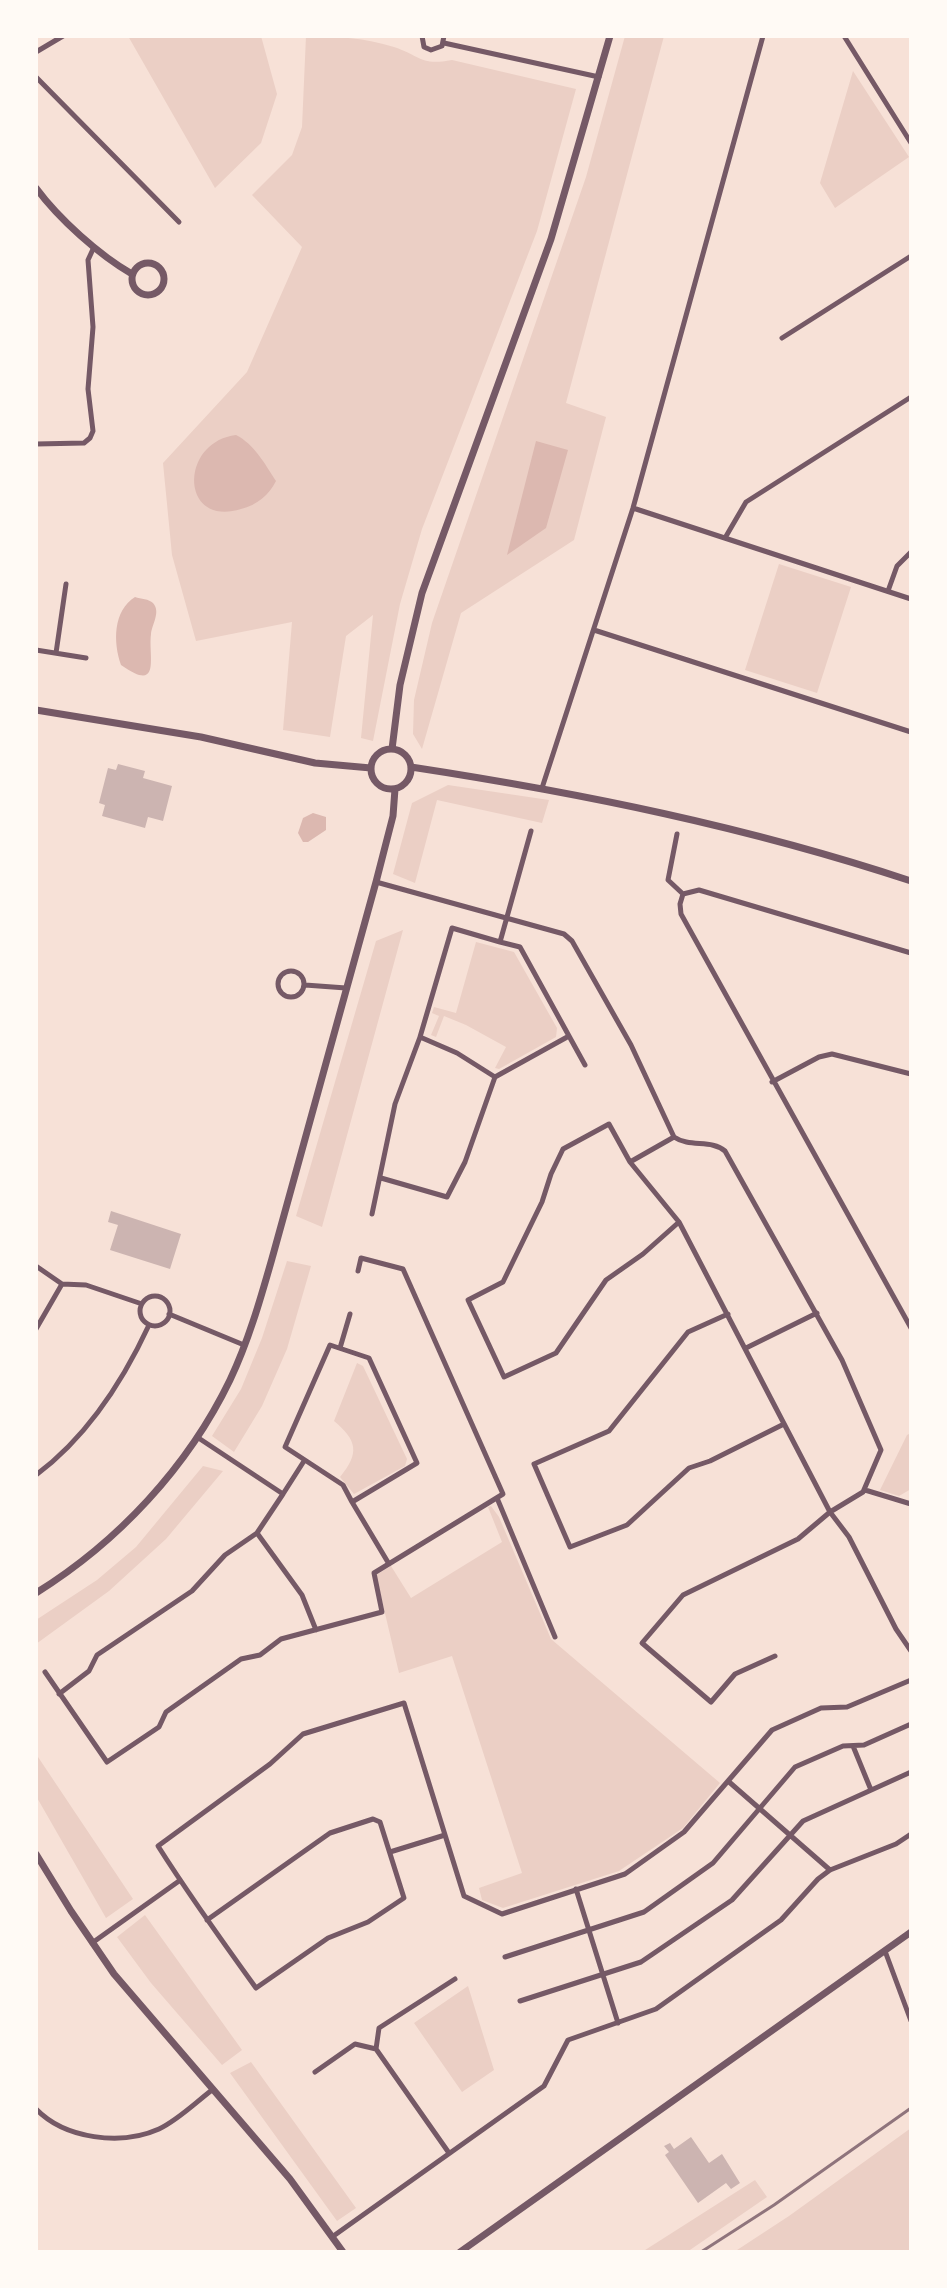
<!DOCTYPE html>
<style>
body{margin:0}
#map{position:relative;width:947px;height:2288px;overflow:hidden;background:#f7e1d7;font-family:"Public Sans",sans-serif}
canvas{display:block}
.frame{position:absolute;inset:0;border:38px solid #fffaf5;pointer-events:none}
</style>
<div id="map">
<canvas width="947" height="2288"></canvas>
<div class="frame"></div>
</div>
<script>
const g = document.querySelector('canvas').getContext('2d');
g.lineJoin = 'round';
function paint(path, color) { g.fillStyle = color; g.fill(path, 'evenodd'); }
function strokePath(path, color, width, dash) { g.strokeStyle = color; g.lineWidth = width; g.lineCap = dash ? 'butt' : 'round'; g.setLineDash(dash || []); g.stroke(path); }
const green = new Path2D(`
 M128,36H261L277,94L261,143L215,188Z
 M306,36C337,36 365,38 394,47C421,56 420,66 452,60L576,89L537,231L422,529L400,604L373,741L361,738L373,615L346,636L330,737L283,730L292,622L196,641L172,555L163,463L247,372L302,247L252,195L292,155L302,127Z
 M625,36H664L566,403L606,417L574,540L461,613L422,749L413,734L414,700L432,623L586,177Z
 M853,71L909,157L835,208L820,183Z
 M779,564L851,587L817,693L745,670Z
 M448,785L549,800L542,823L437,800L415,883L393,874L412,803Z
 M403,930L322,1227L296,1216L376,941Z
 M476,942L514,952L557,1028L556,1037L499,1069L495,1068L506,1047L466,1025L444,1016L436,1037L431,1035L439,1016L432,1013L434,1007L456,1013Z
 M287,1261L311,1266L287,1349L262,1406L234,1452L212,1436L241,1389L262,1338Z
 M357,1363L363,1366L407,1459L405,1466L354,1494L340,1477C360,1453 357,1440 334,1421Z
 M911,1433V1489L899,1496L880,1490L907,1435Z
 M203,1466L223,1471L166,1539L109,1591L36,1644V1620L97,1580L136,1547Z
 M491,1506L499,1517L551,1639L720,1783L683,1828L619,1871L503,1908L482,1900L479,1888L522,1873L452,1656L399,1673L376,1575L391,1566L411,1598L502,1542L488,1507Z
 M36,1754L133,1899L106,1918L36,1796Z
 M145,1915L242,2050L222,2065L151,1983L117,1937Z
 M468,1986L494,2070L462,2092L414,2023Z
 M251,2062L356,2208L337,2221L230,2073Z
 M911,2128V2252H734L789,2216Z
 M755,2180L767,2197L687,2252H642Z`);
const water = new Path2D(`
 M236,435C254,444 265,464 276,481C269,495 257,505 241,509C180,528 179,442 236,435Z
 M536,441L568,450L546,528L507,555Z
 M135,597C141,599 149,599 153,603C161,612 152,624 151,634C148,656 162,694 121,665C113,642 113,611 135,597Z
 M313,813L326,817V830L308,842H303L298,833L303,818Z`);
const building = new Path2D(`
 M118,764L145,771L143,778L172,786L163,821L148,817L145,828L102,816L105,805L99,803L108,768L116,770Z
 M111,1211L181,1234L170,1269L110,1250L118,1225L108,1222Z
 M691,2137L709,2163L722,2154L740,2183L731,2189L726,2183L698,2203L665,2155L669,2152L664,2146L670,2143L674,2149Z`);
const minor = new Path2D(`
 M422,36L424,47L431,50L442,46L444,36
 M844,36L911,143
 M444,43L599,77
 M36,52L63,36
 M36,77L179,222
 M782,338L911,256
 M36,444L84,443L90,438L93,431L88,389L93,327L88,260L94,247
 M633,508L911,599
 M725,538L746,502L911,397
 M888,591L897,566L911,552
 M594,630L911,732
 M36,650L86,658
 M56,653L66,584
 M542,788L633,508L763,36
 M677,834L668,880L683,894L680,904L681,914L911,1328
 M376,882L564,934L572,941L631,1045L674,1137C690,1148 711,1139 725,1151L842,1360L881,1450L863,1492L830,1512L798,1539L683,1595L642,1643L711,1702L735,1674L775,1656
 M683,894L699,890L911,953
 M278 984a13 13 0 1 1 26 0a13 13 0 1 1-26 0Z
 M305,985L346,988
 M569,1036L585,1065
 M495,1077L457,1053L420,1037L452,928L500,942L531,831
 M772,1082L819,1057L832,1054L911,1074
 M674,1137L630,1162L609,1124L563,1149L551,1174L542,1202L503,1282L468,1300L504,1377L556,1353L606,1280L643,1254L679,1222
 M630,1162L679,1222L830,1512L849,1537L896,1629L911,1651
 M381,1178L447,1197L465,1162L495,1077L569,1036L520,947L500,942
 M372,1214L395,1104L420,1037
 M36,1266L62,1284L86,1285L142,1304
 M140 1311a15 15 0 1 1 30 0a15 15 0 1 1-30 0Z
 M169,1314L244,1345
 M728,1314L688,1332L609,1431L534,1464L570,1547L627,1525L689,1468L710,1461L784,1424
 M36,1329L62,1284
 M330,1345L369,1358L417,1463L352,1502L343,1485L285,1447Z
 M340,1348L350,1314
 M746,1348L817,1313
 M197,1437L283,1494L304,1461
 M36,1475C87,1437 123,1381 149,1325
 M865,1490L911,1504
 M497,1498L555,1637
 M352,1502L389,1564
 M257,1533L302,1595L316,1630
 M45,1672L107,1762L159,1727L166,1712L241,1659L260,1655L281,1639L382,1612L374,1573L503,1494L403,1269L361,1258L358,1271
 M59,1694L89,1671L97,1655L192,1591L225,1555L257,1533L283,1494
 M853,1746L871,1790
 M728,1781L830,1870
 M390,1852L445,1835
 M576,1889L618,2023
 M207,1920L330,1833L373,1819L380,1822L404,1898L368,1922L328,1938L256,1988C222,1941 189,1895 158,1846L270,1764L303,1734L404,1703L464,1896L502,1914L625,1874L684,1832L772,1730L821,1708L847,1707L911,1680
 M92,1943L179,1881
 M885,1951L911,2021
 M505,1957L644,1912L713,1863L795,1767L843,1746L864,1745L911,1724
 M520,2001L641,1962L732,1900L803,1821L911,1772
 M315,2072L355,2044L376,2049
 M36,2109C65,2139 121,2146 159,2129C178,2120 195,2103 212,2090
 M449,2153L376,2049L379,2028L455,1979
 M332,2237L544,2086L568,2040L656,2009L781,1920L818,1879L830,1870L896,1844L911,1834`);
const tertiary = new Path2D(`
 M36,188C59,219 99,255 132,274
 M132 279a16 16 0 1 1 32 0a16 16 0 1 1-32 0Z
 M36,710L201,737L315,763L371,768
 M371 769a20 20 0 1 1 40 0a20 20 0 1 1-40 0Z
 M392,749L400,685L422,593L551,239L610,36
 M411,767C581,793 748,827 911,881
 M36,1593C118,1542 188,1467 230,1380C249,1340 261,1297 273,1255L376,882L393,816L395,789
 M36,1854L71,1911L114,1974L290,2179L343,2252
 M460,2252L911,1932`);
const rail = new Path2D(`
 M701,2252L774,2205L911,2108`);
paint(green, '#ebcfc5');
paint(water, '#dcb8b0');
paint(building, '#ccb4b1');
strokePath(minor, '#755966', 5);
strokePath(tertiary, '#755966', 7);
strokePath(rail, '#8f747c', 3);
</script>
